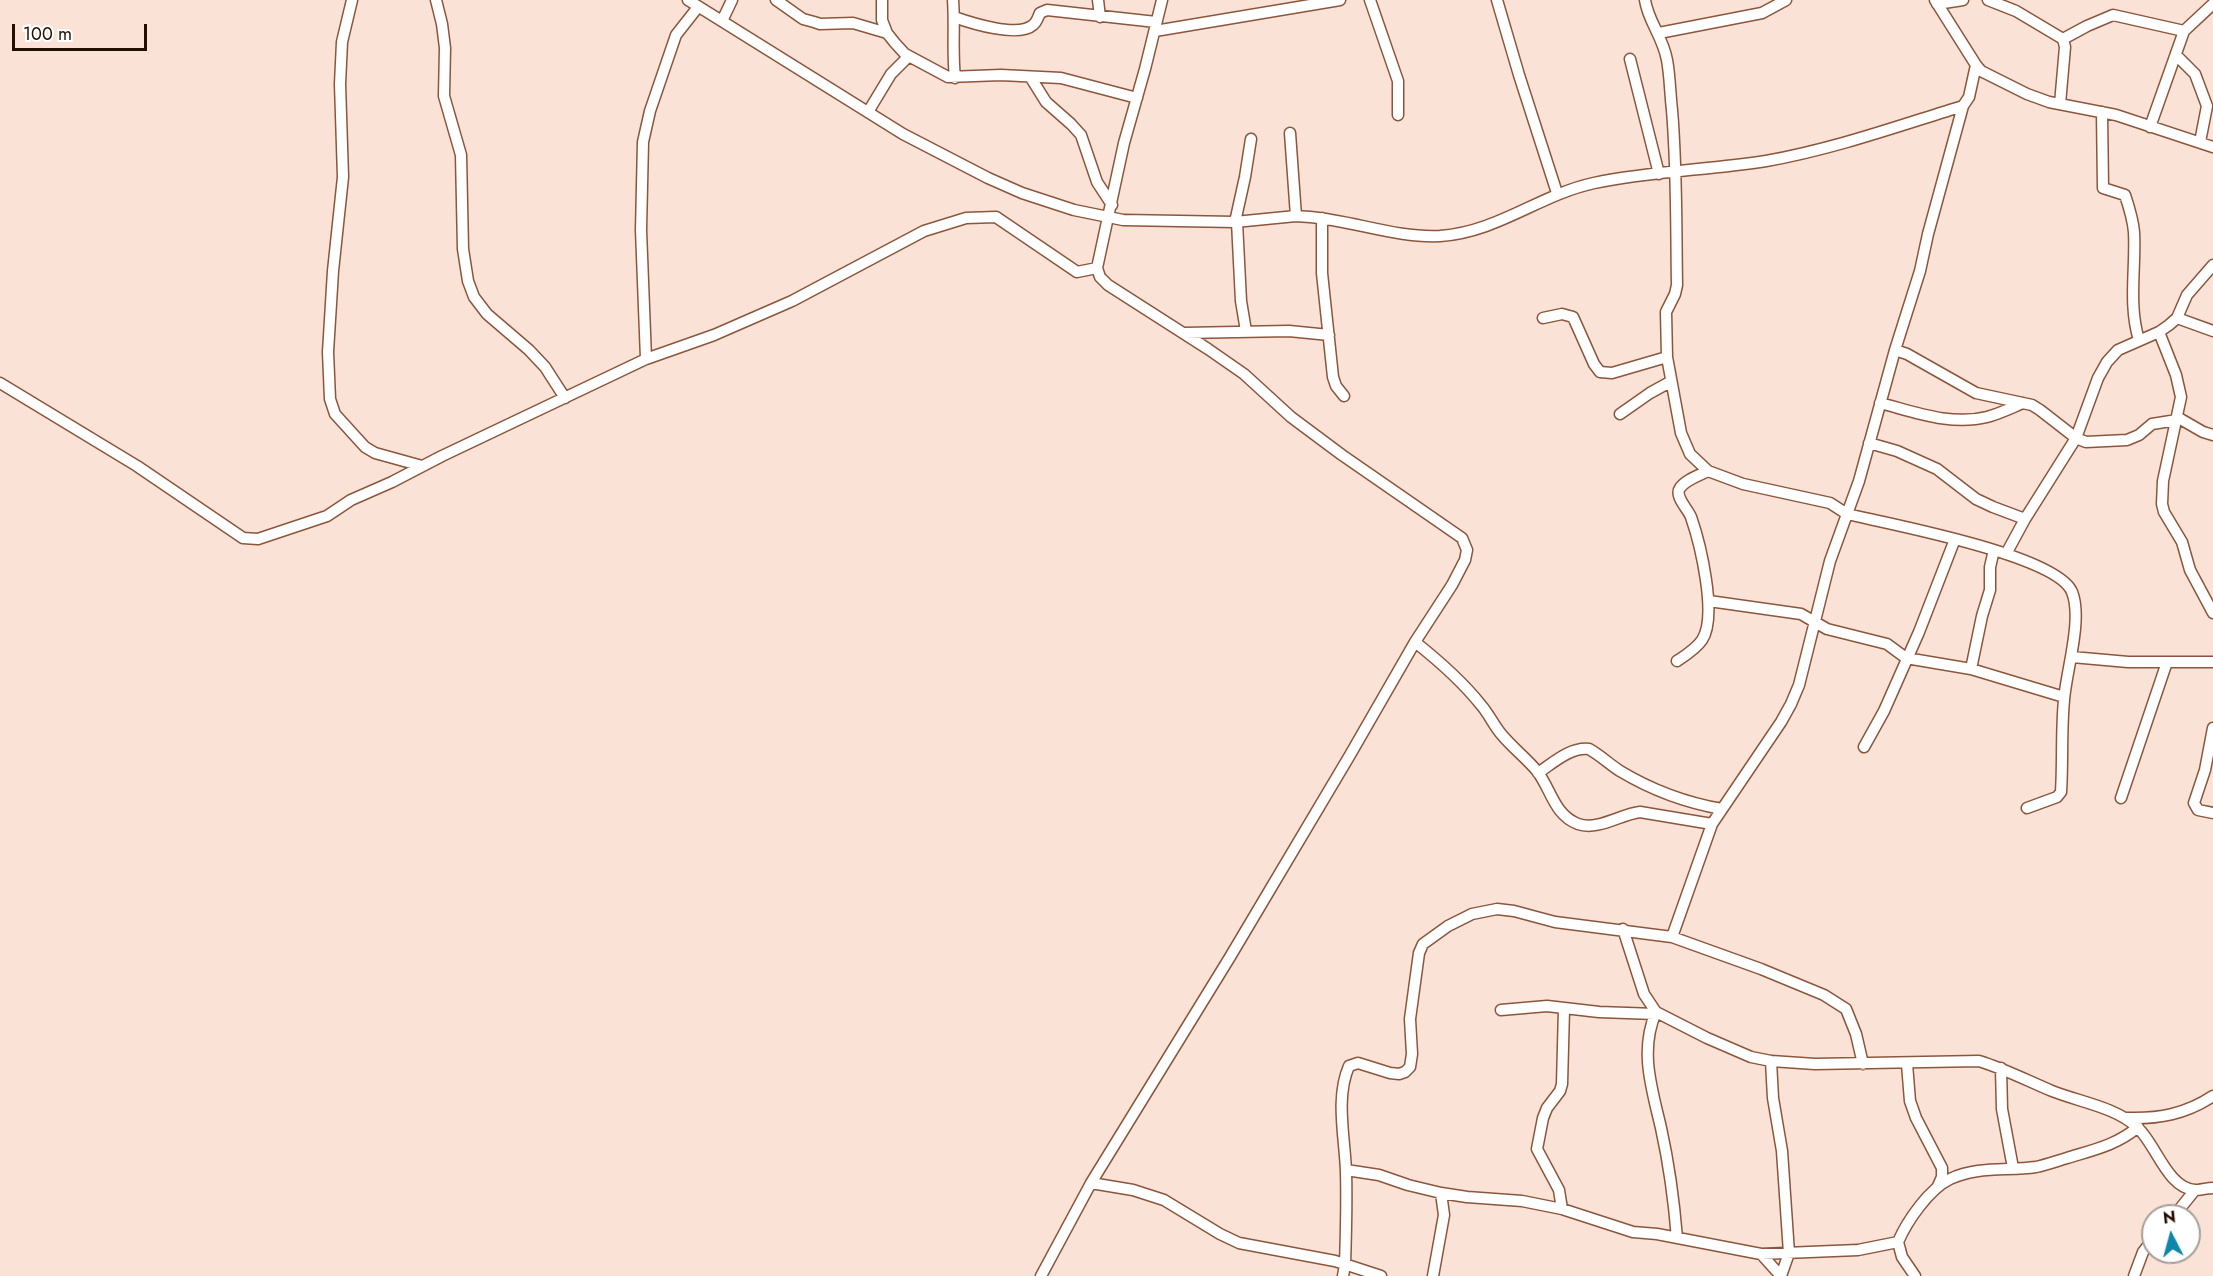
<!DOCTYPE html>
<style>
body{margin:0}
#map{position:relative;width:2213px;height:1276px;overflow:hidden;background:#fbe2d6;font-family:Jost,sans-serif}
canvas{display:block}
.north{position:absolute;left:2141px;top:1204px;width:60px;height:60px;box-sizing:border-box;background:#fff;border:2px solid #a79f9b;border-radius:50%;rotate:354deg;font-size:16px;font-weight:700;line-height:24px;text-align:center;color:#230e04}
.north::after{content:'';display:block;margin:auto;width:21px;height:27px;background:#0f87ab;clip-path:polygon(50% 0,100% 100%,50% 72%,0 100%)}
.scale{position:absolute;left:12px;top:24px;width:135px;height:27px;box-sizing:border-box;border:3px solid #230e04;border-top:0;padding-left:8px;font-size:18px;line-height:21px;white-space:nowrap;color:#230e04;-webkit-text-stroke:4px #fff;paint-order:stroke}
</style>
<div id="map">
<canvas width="2213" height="1276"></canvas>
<div class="north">N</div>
<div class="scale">100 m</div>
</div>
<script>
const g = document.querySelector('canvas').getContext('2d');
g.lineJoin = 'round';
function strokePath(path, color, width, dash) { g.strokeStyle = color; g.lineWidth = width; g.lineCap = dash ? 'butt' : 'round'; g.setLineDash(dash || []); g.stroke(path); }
const minor = new Path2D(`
 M352,0L342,42L340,84L343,177L333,271L328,352L330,399L335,414L365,447L375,453L422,466
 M436,0L442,24L445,48L444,96L461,155L463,249L468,281L474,297L487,314L529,350L545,367L565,398
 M688,0L903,134L988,178L1022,193L1074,210L1123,220L1235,222L1296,216L1310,217C1354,221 1396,238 1440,236C1498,232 1539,195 1594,183C1651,171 1709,170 1766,161C1834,149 1898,126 1963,106L1969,97L1976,65
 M776,0L803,19L814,22L820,24L853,23L887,33
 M882,0V20L887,33L895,43L905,54L948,77L1001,75L1061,78L1137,98
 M953,0C955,26 952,52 955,78
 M1098,0L1100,17
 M1370,0L1398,81V115
 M1497,0L1519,75L1557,193
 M1645,0C1648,21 1663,37 1667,60C1670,76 1670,93 1672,110C1677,169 1676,226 1677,285L1675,294L1666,312L1667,357L1681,433L1690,454L1708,471L1743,484L1830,503L1847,514C1889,524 2057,555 2072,592C2083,619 2066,672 2064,700C2061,731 2063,761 2061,792L2057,797L2027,808
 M1935,0L1976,65L1981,71L2027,94L2049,102L2116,115L2213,147
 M1988,0L2016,11L2063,39L2065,47L2060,104
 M1937,4L1963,0
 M954,17C971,23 1018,38 1033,25C1037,22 1038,17 1040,13L1047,10L1156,22
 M722,21L732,0
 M1155,31L1340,0
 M1659,33L1762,13L1786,0
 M2063,39L2087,26L2113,15L2184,31
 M2176,55L2195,74L2207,106L2200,142
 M1630,59L1659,174
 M1031,78L1046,102L1071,124L1081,135L1097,182L1112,205
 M868,112L891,74L909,56
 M2102,112L2103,188L2125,195C2129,207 2133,219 2134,232C2136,267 2128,305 2139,340
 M2150,127L2184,31L2213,4
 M1290,133L1296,216
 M1322,218V273L1333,377L1336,386L1344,396
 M1235,222L1245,177L1251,139
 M1237,222L1241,301L1246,331
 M1543,318L1562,314L1573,317L1594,364L1600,372L1612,373L1667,357
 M2177,318L2213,331
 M2159,332L2176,375L2181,397L2163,481L2162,504L2164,512L2182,542L2190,570L2213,613
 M1184,333L1289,331L1329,335
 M1895,350L1907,354L1976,393L2032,405L2040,410L2076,438L2086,442L2127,440L2139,435L2152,424L2177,420
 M646,359L641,230L643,142L650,111L676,35L698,7
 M0,383L137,466L243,538L258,539L327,516L351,500L392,482L442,456L646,359L714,335L792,301L924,231L966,218L996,217L1077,272L1097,268
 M1880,403C1915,412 1951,426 1987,417C1999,414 2011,408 2023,403
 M1620,414L1650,393L1670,382
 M2177,417L2203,432L2213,435
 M1869,443L1897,451L1937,469L1976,499L1993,507L2025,519
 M2006,554L2025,519L2076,438L2098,378L2107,362L2118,350L2159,332L2169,325L2177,318L2187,295L2213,265
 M1709,601L1801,614L1827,629L1887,644L1906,658L1971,669L2064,697
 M1415,642C1439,661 1462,681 1481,705C1489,714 1494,726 1502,735C1513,748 1526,758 1537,771C1551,789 1554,815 1578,824C1598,831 1621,814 1640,812L1712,824
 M2072,657L2128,662H2213
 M1677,661C1686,655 1696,649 1702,640C1718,616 1700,543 1691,517C1688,509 1674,496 1680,488C1685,480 1700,475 1708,471
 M1971,669L1982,616L1990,590V567L1994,550
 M2213,728L2205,770L2194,803L2198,810L2213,813
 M1864,747L1884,711L1919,632L1955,539
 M1538,773C1553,763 1570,747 1589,749C1600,755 1609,764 1620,771C1650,789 1687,803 1722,809
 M2121,798L2167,662
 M1623,929L1644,994L1656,1012L1707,1038L1751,1057L1771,1061L1815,1064L1979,1061C2005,1069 2028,1081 2052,1091C2080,1102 2115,1107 2137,1127C2156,1144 2167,1188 2195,1190C2200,1190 2207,1188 2213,1188
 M1672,937L1712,824L1781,722L1791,704L1799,685L1830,561L1859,481L1895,350L1920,271L1928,234L1963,106
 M1501,1010L1547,1006L1599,1012L1655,1014
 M1656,1012C1639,1051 1652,1089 1661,1128C1669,1164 1674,1201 1677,1238
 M1771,1061L1773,1098L1782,1151L1789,1253L1781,1276
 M1907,1064L1910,1101L1916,1118L1942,1168V1177L1938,1186
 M2001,1068L2002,1109L2013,1168
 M2127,1118C2159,1119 2186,1114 2213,1096
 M1346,1170L1379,1175L1408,1185L1441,1193L1467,1197L1522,1201L1562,1209L1633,1232L1657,1234L1761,1254L1858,1250L1898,1242
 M1091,1183L1133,1190L1164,1200L1220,1234L1239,1243L1335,1261L1381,1276
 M1562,1209L1559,1190L1537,1149L1543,1118L1547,1108L1560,1091L1562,1084L1564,1009
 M2174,1216L2195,1190
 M1761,1254L1781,1276
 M1041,1276L1091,1183L1230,957L1350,755L1415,642L1452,585L1465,560L1467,550L1462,538L1342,455L1291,417L1244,374L1208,349L1108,285L1100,277L1097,268L1124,143L1145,69L1162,0
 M1343,1276L1345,1265C1346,1234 1347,1203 1346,1172C1345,1138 1335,1098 1349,1066L1358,1063L1390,1073L1399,1074L1405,1072L1410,1067L1412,1054L1410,1019L1419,953L1423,944L1448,926L1472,914L1497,909L1514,911L1555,922L1672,937L1761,969L1824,995L1846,1009L1856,1034L1863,1064
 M1433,1276L1444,1215L1441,1193
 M1915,1276L1902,1257L1898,1242C1907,1221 1929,1189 1950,1179C1977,1166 2007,1171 2036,1167C2046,1165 2057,1161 2067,1158C2093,1150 2117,1145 2138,1127
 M2134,1276L2143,1252L2153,1239`);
strokePath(minor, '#8b563c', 13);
strokePath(minor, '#fff', 10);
</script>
